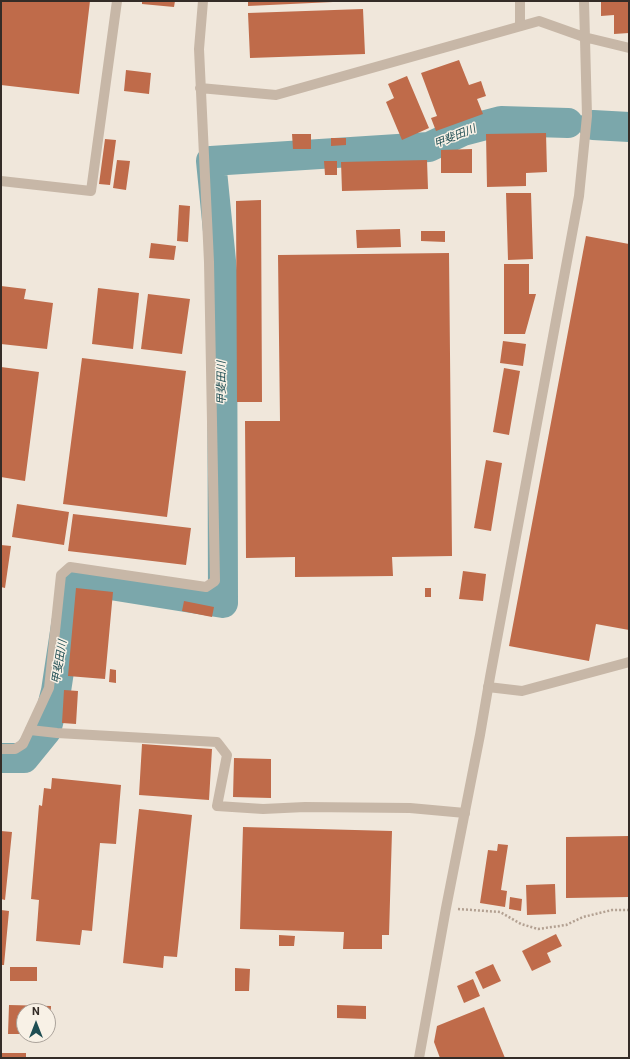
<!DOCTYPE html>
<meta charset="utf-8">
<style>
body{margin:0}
#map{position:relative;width:630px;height:1059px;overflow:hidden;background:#f0e7db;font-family:Roboto,sans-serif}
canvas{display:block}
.frame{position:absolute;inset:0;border:2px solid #342c27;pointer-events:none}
.north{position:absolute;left:16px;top:1003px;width:40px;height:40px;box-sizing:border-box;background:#f8f1e6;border:1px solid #aaa29a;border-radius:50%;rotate:0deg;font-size:11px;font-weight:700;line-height:16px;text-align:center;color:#342c27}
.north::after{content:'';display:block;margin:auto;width:14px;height:18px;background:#1f4e53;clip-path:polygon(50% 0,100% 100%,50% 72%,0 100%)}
</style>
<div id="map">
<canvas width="630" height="1059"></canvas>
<div class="frame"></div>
<div class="north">N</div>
</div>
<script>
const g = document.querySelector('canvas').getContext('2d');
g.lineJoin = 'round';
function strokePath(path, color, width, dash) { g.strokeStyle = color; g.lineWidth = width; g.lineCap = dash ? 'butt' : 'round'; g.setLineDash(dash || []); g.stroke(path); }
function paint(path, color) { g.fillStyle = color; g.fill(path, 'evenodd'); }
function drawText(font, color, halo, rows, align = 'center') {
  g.font = font + ' Roboto,"Noto Sans JP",sans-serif'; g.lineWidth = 3; g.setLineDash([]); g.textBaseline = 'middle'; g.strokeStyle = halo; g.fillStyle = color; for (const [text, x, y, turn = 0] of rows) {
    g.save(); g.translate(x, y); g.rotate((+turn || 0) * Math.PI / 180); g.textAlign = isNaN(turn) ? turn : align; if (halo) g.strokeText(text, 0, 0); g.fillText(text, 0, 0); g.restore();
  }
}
const river = new Path2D(`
 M593,125L629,127
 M1,758H24L46,731L56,691L73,579L223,603L222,271L211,161L429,147L463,131L501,121L568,123`);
const building = new Path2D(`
 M1,1H90L79,94L1,85Z
 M142,1H175L174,7L142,4Z
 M248,1H333V2L248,6Z
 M601,1H629V33L614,34V15L601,16Z
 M363,9L365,54L250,58L248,13Z
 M459,60L469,85L481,81L486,96L477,99L483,114L436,131L431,118L437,116L421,73Z
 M126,70L151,73L149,94L124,91Z
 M407,76L429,128L402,140L386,102L394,98L388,84Z
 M546,133L547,172L526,173V186L487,187L486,134Z
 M292,134H311V149H293Z
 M331,138H346V145L331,146Z
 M105,139L116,140L110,185L99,184Z
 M472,149V173H441V150Z
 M117,160L130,161L126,190L113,188Z
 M427,160L428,189L342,191L341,162Z
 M324,161H337V175H325Z
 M506,193H531L533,259L508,260Z
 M261,200L262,402H237L236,201Z
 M179,205L190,206L188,242L177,241Z
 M400,229L401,247L357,248L356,230Z
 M421,231H445V242L421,241Z
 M586,236L629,244V630L596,624L589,661L509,646Z
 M151,243L176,246L174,260L149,258Z
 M449,253L452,556L392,557L393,576L295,577V557L246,558L245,421H280L278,255Z
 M504,264H529V294H536L525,334H504Z
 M1,286L26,289L24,299L53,303L47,349L1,344Z
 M98,288L139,293L133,349L92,344Z
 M148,294L190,299L182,354L141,349Z
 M503,341L526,344L523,366L500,363Z
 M82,358L186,371L167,517L63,504Z
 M1,367L39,372L25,481L1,477Z
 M504,368L520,371L509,435L493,432Z
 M486,460L502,463L491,531L474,528Z
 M17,504L69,512L64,545L12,537Z
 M73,514L191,528L186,565L68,551Z
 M1,545L11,546L5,588L1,587Z
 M463,571L486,574L483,601L459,599Z
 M76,588L113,592L105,679L68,676Z
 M425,588H431V597H425Z
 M184,601L214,607L212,617L182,611Z
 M110,669L116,670V683L109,682Z
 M64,690L78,691L76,724L62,723Z
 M142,744L212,749L209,800L139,795Z
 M234,758L271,759V798L233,797Z
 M52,778L121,785L116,844L100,843L92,931L82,930L80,945L36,941L39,900L31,899L39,805L42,806L44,788L51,789Z
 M139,809L192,815L177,957L164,956L163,968L123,963Z
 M243,827L392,831L389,935H382V949H343L344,932L240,929Z
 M1,831L12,832L5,900L1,899Z
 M629,836V897L566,898V837Z
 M498,844L508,845L501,890L507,891L505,907L480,903L488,850L497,851Z
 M555,884L556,914L527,915L526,885Z
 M510,897L522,899L521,911L509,909Z
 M1,910L9,911L4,965H1Z
 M556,934L562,946L547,953L551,962L532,971L522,951Z
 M279,935L295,936L294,946H279Z
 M493,964L501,981L483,989L475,972Z
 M10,967H37V981H10Z
 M235,968L250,969L249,991H235Z
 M473,979L480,996L464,1003L457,986Z
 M9,1005L51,1006L50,1035H48V1011H24V1034H8Z
 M337,1005L366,1006V1019L337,1018Z
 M484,1007L505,1058H440L434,1042L437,1026Z
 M1,1053H26V1058H1Z`);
const path = new Path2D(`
 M458,909L500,912L521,924L538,929L566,925L583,917L612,910H629`);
const lane = new Path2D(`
 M520,1V26
 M1,181L91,191L117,1
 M488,687L522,691L629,662
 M30,730L57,733L217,742L227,755L217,806L263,809L305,807L410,808L465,813`);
const street = new Path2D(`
 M200,88L276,95L539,21L584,37L629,48
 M1,749H15L23,744L49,688L61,575L70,567L206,587L215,581L209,262L199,49L203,1
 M419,1058L446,908L480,735L490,677L579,196L587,116L584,1`);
const waterNames = [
 ["甲斐田川",455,137,-22],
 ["甲斐田川",222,383,-90],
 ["甲斐田川",60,662,-81]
];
strokePath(river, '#7ba7ab', 30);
paint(building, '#bf6b4a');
strokePath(path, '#b3a192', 2.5, [2, 2]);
strokePath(lane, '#c7b7a7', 10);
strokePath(street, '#c7b7a7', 10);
drawText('italic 11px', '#1f4e53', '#f8f1e6', waterNames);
</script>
